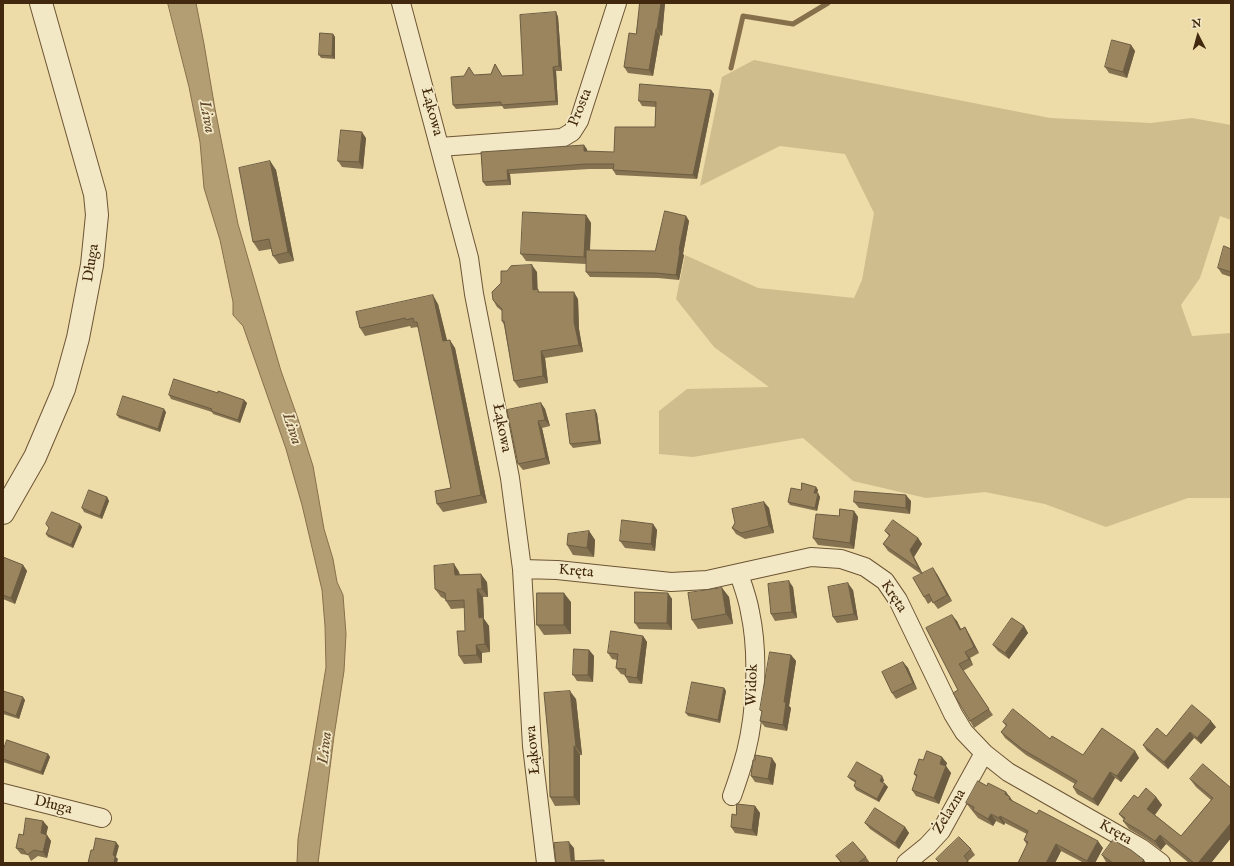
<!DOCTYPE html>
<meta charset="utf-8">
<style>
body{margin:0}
#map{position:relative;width:1234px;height:866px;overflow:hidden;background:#eddba8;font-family:"IM FELL English",serif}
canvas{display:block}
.frame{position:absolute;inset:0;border:4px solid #42280e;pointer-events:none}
.north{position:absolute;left:1178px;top:16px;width:40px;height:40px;-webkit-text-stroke:3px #f3e8c6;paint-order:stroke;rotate:354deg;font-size:11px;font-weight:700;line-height:16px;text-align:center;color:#42280e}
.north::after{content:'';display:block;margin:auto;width:14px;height:18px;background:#42280e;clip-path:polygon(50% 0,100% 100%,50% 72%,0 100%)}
</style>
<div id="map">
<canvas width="1234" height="866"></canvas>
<div class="frame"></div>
<div class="north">N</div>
</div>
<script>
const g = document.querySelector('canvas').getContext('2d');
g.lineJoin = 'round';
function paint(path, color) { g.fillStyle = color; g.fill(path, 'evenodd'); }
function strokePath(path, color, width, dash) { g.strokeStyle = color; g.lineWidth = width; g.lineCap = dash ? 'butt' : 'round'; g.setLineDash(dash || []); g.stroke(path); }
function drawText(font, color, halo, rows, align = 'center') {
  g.font = font + ' "IM FELL English",serif'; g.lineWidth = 3.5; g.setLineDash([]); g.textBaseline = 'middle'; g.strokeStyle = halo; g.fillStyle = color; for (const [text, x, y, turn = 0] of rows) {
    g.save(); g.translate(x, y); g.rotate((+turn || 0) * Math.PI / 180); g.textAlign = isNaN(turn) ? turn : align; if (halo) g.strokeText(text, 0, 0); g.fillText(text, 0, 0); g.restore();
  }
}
const green = new Path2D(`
 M754,60L1050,118L1151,123L1192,118L1231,125V220L1220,216L1200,278L1181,305L1192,336L1231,333V498H1188L1106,527L1045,504L985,492L926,498L853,481L803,438L693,457L659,454V411L687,389L769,387L714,347L676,299L685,255L758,288L854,298L862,280L874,213L845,154L780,146L700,186L722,77Z`);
const water = new Path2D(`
 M168,3H196L204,44L215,109L238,224L281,371L297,416L313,466L324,529L333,559L337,582L343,595L346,634L344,671L334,736L318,863H297L298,839L326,667L325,626L322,590L302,505L286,449L243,326L233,315V302L220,240L204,188L200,142L189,87Z`);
const stream = new Path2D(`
 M731,68L743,16L793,24L828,3`);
const minor = new Path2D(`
 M401,3L469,258L474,294L510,478L522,569L532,746L546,863
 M440,147L562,138L572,132L579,121L617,3
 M522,569L557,570L671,582L707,580L811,557L841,559L865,567L885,581L898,600L953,714L964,732L984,753L1008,772L1141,848L1161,863
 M3,793L102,818
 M732,796C737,782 742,767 746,752C756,712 759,653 750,612C748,599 743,586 739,574
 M906,863L927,846L941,831L984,753`);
const tertiary = new Path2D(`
 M3,513L35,457L64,389L78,338L92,265L97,215L95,194L41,3`);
const wall = new Path2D(`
 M640,3H665L662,36L660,35L653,76L628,73L624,67L636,34Z
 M556,12L558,17L562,71H556L558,105L504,109L502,106L456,109L453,105L464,76L491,74L495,64L502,76L523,75Z
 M333,34L335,37V59L321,58L319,55Z
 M1131,45L1135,51L1127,78L1109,73L1105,67Z
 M711,90L714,94L697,179L616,175L613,170V169H589L510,174L511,185L486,186L483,182L481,152L587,149V152H614L655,127L656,107L642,106L639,101Z
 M366,138L363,169L342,167L338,161Z
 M270,161L276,170L294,261L279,264L273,256L271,249L259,251L253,242Z
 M586,215L591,223L590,251H655L686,216L689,221L683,254L684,255L679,280L658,278L590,277L586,272V264L526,261L521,254Z
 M1231,249V277L1222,274L1218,268Z
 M537,272V290L540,292L578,299L579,329L583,352L545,358L548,383L519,388L514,381L504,325L502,321V311L497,307L493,300Z
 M438,304L447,340L455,348L487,503L443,512L437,504L451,488L419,329L417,327L411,328L410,326L365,336L360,328Z
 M218,393L244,400L247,403L240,423L213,414L212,412L171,399L169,395Z
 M541,403L545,409L550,426L542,428L550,464L523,470L518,464Z
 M595,410L597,414L601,444L573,448L570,444Z
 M166,412L160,432L119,418L117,415Z
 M816,487L818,490L817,493L820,497L817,511L790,505L788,502L801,490Z
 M107,497L109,501L102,519L84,512L82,508Z
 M911,501L910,514L859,508L854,502Z
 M764,502L769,508L774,533L745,539L736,534L732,528L735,523Z
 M854,511L858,517L854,549L818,545L813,538L839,516Z
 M80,524L82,527L73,548L48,537L46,534Z
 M653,524L657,530L655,551L625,548L620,541Z
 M589,531L595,540L594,557L573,555L567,545Z
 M885,531L918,538L922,544L914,557L922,573L937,574L952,601L938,609L932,601L928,604L924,597L921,574L888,551L883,544L889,536Z
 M3,557L23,565L27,571L15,604L3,599Z
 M454,564L459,572L460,575L487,582L488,597H483L484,619L489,626L490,652L482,653V663L464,664L459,656L465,631V608L451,609L446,601L445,599L441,597L435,589Z
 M793,587L797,618L775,621L771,614Z
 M722,588L729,597L733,624L698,629L692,620Z
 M853,590L858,620L837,623L833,617Z
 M668,593L672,599V630L639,629L635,623Z
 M571,602V634L544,635L537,625Z
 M957,621L961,629L965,627L969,634L979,653L970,658L973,665L963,671L993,715L974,728L970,721L958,690Z
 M1024,626L1028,633L1009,659L998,651L993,645Z
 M643,636L647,642L642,684L629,683L625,676V675L621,674L616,668L617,660L612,659L608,653Z
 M589,650L594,656L593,682L577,681L573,675Z
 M791,655L796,661L789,706L791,708L787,731L765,727L760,721L762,712L760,710Z
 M903,662L908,668L917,689L896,699L892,693Z
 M724,688L726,691L720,723L688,716L686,713Z
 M3,691L25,700L19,719L3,714Z
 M576,699L582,755H580V805L555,806L550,797Z
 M1003,722L1050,739L1083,755L1135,751L1139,758L1121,782L1115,778L1098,806L1077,794L1073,787L1075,784L1026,755L1005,738L1001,732L1006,726Z
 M1216,727L1201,744L1194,738L1168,769L1147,751L1143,745L1166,736Z
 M3,751L48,754L50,757L43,775L3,762Z
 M755,760L776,764L773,785L755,782L751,776Z
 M923,760L947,763L946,766L951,773L939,804L916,796L912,790L917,778L914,774Z
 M848,777L884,780L883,783L885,784L888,787L879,802L856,790L854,786L856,783L851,780Z
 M1190,779L1231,788V838L1211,863H1189L1166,844L1161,850L1146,839L1129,829L1123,821L1124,820L1119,814L1138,798L1156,797L1162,805L1155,815L1181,836L1211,800L1196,787Z
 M987,786L1006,792L1013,802L1103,848L1095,863H1084L1061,851L1055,863H1018L1027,845L1024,840L1027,834L1005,823L1004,825L996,821L993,826L978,818L966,803Z
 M755,806L760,813L757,836L735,833L731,827L736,815Z
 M43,821L48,827L46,834L51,841L47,858L38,856L31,861L28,855L21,854L16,848L23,835Z
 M865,823L905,827L909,833L899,849L870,829Z
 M971,849L975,855L968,861L970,863H939L936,859Z
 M1102,855L1146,863H1108L1106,862Z
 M836,856L866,857L870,863H841Z`);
const shadedWall = new Path2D(`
 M661,3H665L662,36L657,29Z
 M556,12L558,17L562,71L559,66Z
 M656,29L660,35L653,76L649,70Z
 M333,34L335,37V59L332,56Z
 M1131,45L1135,51L1127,78L1123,72Z
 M553,67L556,71L558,105L556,101Z
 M711,90L714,94L697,179L693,175Z
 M362,132L366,138L363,169L359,162Z
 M584,145L587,149L588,156L584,151Z
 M270,161L276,170L294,261L288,252Z
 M507,170L510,174L511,185L508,180Z
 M586,215L591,223L589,264L584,257Z
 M686,216L689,221L683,254L684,255L679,280L676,275L679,250Z
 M532,265L537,272L538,296L533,290Z
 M574,292L578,299L579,329L583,352L579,345L574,322Z
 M433,295L438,304L449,349L443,341Z
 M450,340L455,348L487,503L481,495Z
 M541,351L545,358L548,383L543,376Z
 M244,400L247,403L240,423L238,420Z
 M541,403L545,409L550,426L545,420Z
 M164,409L166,412L160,432L158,429Z
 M595,410L597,414L601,444L599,441Z
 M538,421L542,428L550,464L546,458Z
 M816,487L818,490L816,496L814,493Z
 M818,493L820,497L817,511L815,508Z
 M906,495L911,501L910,514L906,508Z
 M107,497L109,501L102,519L100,516Z
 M764,502L769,508L774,533L769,526Z
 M854,511L858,517L854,549L850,543Z
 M80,524L82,527L73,548L71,545Z
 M653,524L657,530L655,551L651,544Z
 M589,531L595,540L594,557L587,548Z
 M918,538L922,544L914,557L924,576L919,569L910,550Z
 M454,564L459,572L460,583L455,575Z
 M23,565L27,571L15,604L11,598Z
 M933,568L937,574L952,601L947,595Z
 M481,574L487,582L488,597L482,589Z
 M789,581L793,587L797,618L792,612Z
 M848,583L853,590L858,620L854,614Z
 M722,588L729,597L733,624L726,614Z
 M477,589L483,597L484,619L489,626L490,652L485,644L479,618Z
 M564,593L571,602V634L564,625Z
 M668,593L672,599V630L667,623Z
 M952,615L957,621L964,636L960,630Z
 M1024,626L1028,633L1009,659L1005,653Z
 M965,627L969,634L979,653L974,647Z
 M643,636L647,642L642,684L637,678Z
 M476,645L482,653V663L477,655Z
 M589,650L594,656L593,682L588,675Z
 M965,652L970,658L973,665L969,659Z
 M791,655L796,661L789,706L791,708L787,731L783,725L784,702Z
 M903,662L908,668L917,689L913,683Z
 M724,688L726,691L720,723L718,720Z
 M570,691L576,699L582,755L576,747Z
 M23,697L25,700L19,719L16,716Z
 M1211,721L1216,727L1201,744L1197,738Z
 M1190,732L1194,738L1168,769L1164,762Z
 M574,746L580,755V805L574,797Z
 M1135,751L1139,758L1121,782L1117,776Z
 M48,754L50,757L43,775L41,772Z
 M942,757L947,763L944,770L940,764Z
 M772,758L776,764L773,785L768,779Z
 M946,766L951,773L939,804L934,798Z
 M1110,772L1115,778L1098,806L1093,799Z
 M882,776L884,780L882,784L880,781Z
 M885,784L888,787L879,802L877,799Z
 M1006,792L1015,804L1014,807L1005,794Z
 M1156,797L1162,805L1153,817L1147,809Z
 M755,806L760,813L757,836L752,830Z
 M991,814L996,821L993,826L988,819Z
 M1000,816L1005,823L1004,825L999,818Z
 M43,821L48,827L45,840L41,833Z
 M1231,823V838L1211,863H1198Z
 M905,827L909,833L899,849L895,843Z
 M47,835L51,841L47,858L43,852Z
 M1160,835L1166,844L1161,850L1155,841Z
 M1098,841L1103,848L1095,863H1089L1087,861Z
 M116,842L119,846L116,857L118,859L117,863H114L113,855Z
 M569,842L574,848L575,863L571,861Z
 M1056,844L1061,851L1055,863H1046Z
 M1144,860L1146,863H1141Z`);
const building = new Path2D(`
 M640,3H661L657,29H656L649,70L624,67L629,33L636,34Z
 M556,12L559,66L553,67L556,101L501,105V102L453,105L451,77L464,76L469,67L474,75L491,74L495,64L502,76L523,75L520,15Z
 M320,33L333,34L332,56L319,55Z
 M1112,40L1131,45L1123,72L1105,67Z
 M640,84L711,90L693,175L613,170L614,164H586L507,170L508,180L483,182L481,152L584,145V151L614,152L615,127H655L656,102L639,101Z
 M341,130L362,132L359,162L338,161Z
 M270,161L288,252L273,256L269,239L253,242L239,168Z
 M665,211L686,216L679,250H680L676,275L655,273L586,272V250L655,251Z
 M523,212L586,215L584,257L521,254Z
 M1224,246L1231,249V272L1218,268Z
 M532,265L533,290L538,289V292H574V322L579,345L541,351L543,376L514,381L504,321H502V309L493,300L492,292L501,283V271H507L511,266Z
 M433,295L443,341L450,340L481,495L437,504L435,491L451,488L417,322H414L413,318L406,320L405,318L360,328L356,312Z
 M174,379L218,393V391L244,400L238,420L211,411L212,409L169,395Z
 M123,396L164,409L158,429L117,415Z
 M541,403L545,420L538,421L546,458L518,464L507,410Z
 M595,410L599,441L570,444L566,414Z
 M802,483L816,487L814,493H818L815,508L788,502L791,488L801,490Z
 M89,490L107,497L100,516L82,508Z
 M855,491L906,495V508L854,502Z
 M764,502L769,526L741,533L732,528L735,523L732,509Z
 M840,509L854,511L850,543L813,538L816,514L839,516Z
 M52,512L80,524L71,545L46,534L49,528L46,524Z
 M622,520L653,524L651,544L620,541Z
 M893,520L918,538L910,550L919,569L883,544L890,535L885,531Z
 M589,531L587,548L567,545L568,534Z
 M3,557L23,565L11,598L3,595Z
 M454,564L455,575L481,574L482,589H477L479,618L483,617L485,644L476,645L477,655L459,656L457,631H465L464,600L446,601L445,593L435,589L434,566Z
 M933,568L947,595L933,603L929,594L924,597L913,578Z
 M789,581L792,612L771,614L768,584Z
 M848,583L854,614L833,617L828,587Z
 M722,588L726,614L692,620L688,593Z
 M635,592L668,593L667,623H635Z
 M537,593H564V625H537Z
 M952,615L960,630L965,627L974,647L965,652L969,659L959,664L989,709L970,721L953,693L958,690L926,628Z
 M1012,618L1024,626L1005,653L993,645Z
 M611,631L643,636L637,678L625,676L626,669L616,668L618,654L608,653Z
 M574,649L589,650L588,675H573Z
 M770,652L791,655L784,702H786L783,725L760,721L762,711L760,710Z
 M903,662L913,683L892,693L882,672Z
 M692,682L724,688L718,720L686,713Z
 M3,691L23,697L16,716L3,711Z
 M570,691L576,747L574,746V797H550L549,746L544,693Z
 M1192,705L1211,721L1197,738L1190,732L1164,762L1143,745L1157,728L1166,736Z
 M1013,709L1050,739L1052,736L1083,755L1102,728L1135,751L1117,776L1110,772L1093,799L1073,787L1077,781L1022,749L1001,732L1007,725L1003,722Z
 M7,740L48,754L41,772L3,759V751Z
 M927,751L942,757L940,764L946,766L934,798L912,790L917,775L914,774L919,759L923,760Z
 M755,755L772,758L768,779L751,776L753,760H755Z
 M857,762L882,776L880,781L885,784L877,799L854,786L856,781L848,777Z
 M1203,764L1231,788V823L1198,863H1194L1160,835L1155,841L1140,831L1123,821L1125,818L1119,814L1134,795L1138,798L1146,788L1156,797L1147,809L1181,836L1213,798L1190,779Z
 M978,781L987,786L988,783L1006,792L1005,794L1010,797L1009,799L1037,814L1039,810L1098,841L1087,861L1056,844L1046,863H1018L1028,842L1024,840L1028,831L1000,816L999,818L991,814L988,819L973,810L974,807L966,803Z
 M737,804L755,806L752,830L731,827L732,814L736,815Z
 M875,808L905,827L895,843L865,823Z
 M26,818L43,821L41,833L47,835L43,852L34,850L27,855L23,849L16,848L19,834L23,835Z
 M959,837L971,849L964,856L968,861L965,863H940L936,859Z
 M96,838L116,842L113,855L115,856L114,863H88L91,850H93Z
 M1113,840L1131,850L1144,860L1141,863H1113L1102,855Z
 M569,842L571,861L604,860V863H556L554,843Z
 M853,842L866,857L858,863H842L836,856Z`);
const streetNames = [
 ["Prosta",581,108,-68],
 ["Łąkowa",431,112,75],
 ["Długa",92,263,-81],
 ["Łąkowa",501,428,79],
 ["Kręta",576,572,5],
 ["Kręta",893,597,56],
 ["Widok",753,685,-88],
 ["Łąkowa",534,750,-95],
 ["Długa",53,806,14],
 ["Żelazna",950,812,-59],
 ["Kręta",1115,833,30]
];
const waterNames = [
 ["Liwa",206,117,79],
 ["Liwa",291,429,72],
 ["Liwa",326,748,-83]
];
paint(green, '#d0bd8e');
paint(water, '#b39e74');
strokePath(water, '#866f4b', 1);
strokePath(stream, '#866f4b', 5);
strokePath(minor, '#6d5534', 20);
strokePath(tertiary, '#6d5534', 24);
strokePath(minor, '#f3e8c6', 18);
strokePath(tertiary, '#f3e8c6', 22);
paint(wall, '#857251');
paint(shadedWall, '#6c5d42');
paint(building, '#9b855e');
strokePath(building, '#6c5d42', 1);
drawText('15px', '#42280e', '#f3e8c6', streetNames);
drawText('italic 16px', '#644b2d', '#f3e8c6', waterNames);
</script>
